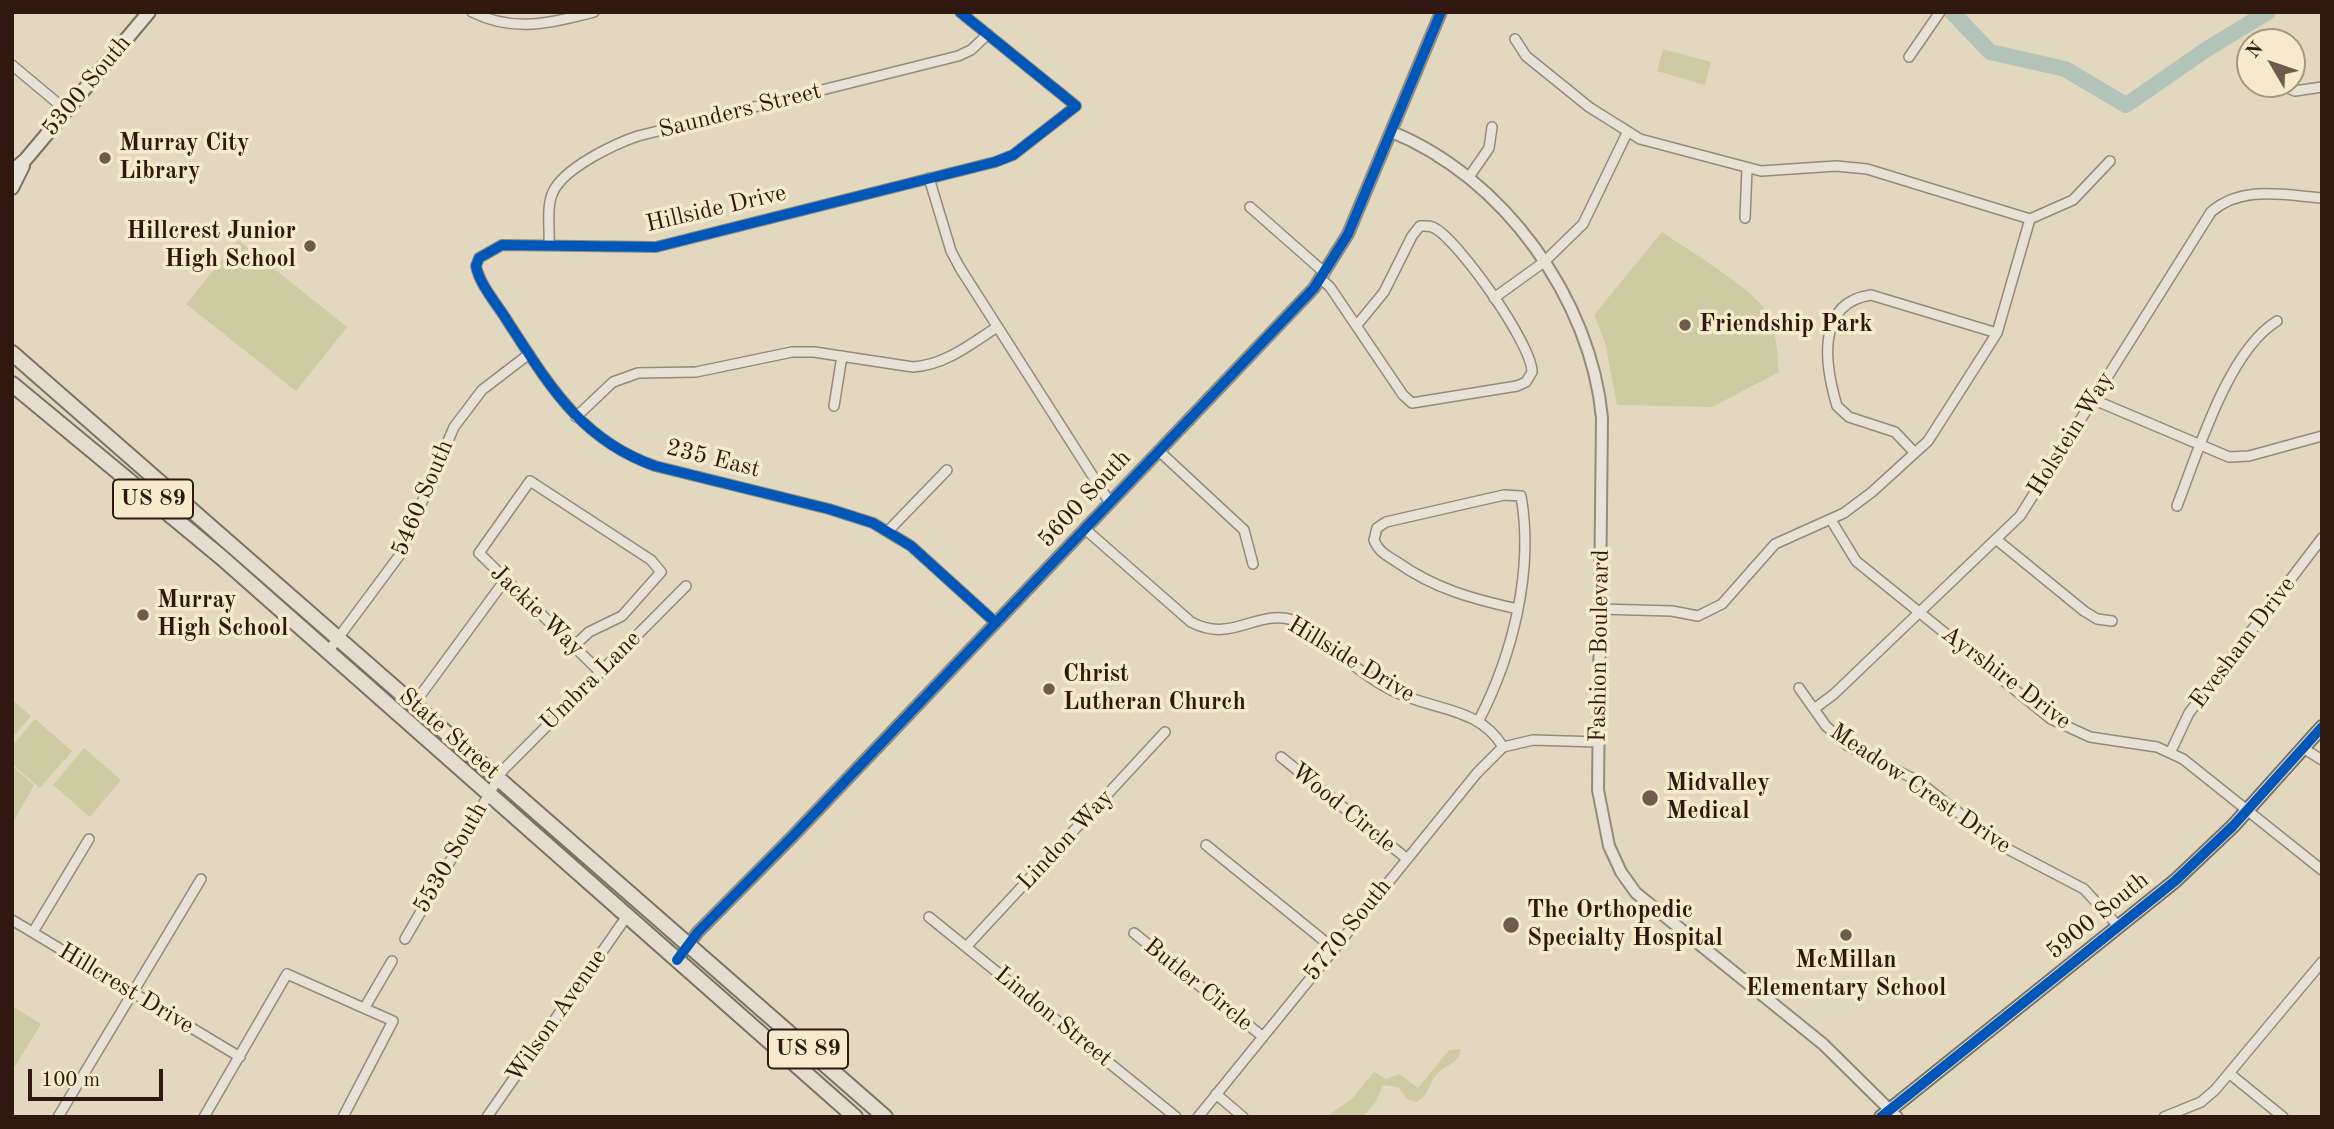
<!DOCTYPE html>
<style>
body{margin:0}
#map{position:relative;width:2334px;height:1129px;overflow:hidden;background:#e2d8bf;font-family:"Old Standard TT",serif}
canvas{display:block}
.frame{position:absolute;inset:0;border:14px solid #301810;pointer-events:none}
.north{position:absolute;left:2236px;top:28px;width:70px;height:70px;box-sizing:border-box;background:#f6eacc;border:2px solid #a79681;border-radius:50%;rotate:309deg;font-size:19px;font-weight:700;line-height:28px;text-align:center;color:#301810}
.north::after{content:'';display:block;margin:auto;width:24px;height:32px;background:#6e5b4d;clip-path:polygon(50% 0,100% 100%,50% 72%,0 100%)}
.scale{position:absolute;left:28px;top:1069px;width:135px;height:32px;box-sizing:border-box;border:4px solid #301810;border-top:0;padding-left:9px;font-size:21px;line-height:24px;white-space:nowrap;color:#301810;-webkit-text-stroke:5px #f6eacc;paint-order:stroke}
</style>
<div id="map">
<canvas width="2334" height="1129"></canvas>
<div class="frame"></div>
<div class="north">N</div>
<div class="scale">100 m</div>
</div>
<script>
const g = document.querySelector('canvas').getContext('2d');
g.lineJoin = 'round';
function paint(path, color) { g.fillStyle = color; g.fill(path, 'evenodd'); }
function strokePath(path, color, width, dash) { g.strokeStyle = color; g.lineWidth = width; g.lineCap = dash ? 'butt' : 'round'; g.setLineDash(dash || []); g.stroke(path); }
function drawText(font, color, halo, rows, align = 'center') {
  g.font = font + ' "Old Standard TT",serif'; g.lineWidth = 7; g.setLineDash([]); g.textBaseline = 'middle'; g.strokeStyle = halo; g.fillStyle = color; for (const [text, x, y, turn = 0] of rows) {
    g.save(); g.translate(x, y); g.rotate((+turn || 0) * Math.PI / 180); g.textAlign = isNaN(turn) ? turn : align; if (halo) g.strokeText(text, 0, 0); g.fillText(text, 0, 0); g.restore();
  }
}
const green = new Path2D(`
 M1663,49L1711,62L1705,85L1657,71Z
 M1662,232C1686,249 1756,290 1768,314C1777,333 1777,352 1779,372L1712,407L1617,405L1605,342L1594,315Z
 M238,240L347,327L296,391L186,304Z
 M12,700L31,716L12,738Z
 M35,719L72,751L40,788L12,764V746Z
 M84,748L121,780L90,817L53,785Z
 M12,766L34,785L12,824Z
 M12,1006L41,1024L12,1071Z
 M1461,1049C1459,1064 1446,1064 1437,1074C1428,1084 1429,1096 1416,1102L1407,1099L1398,1087L1383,1085L1375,1103L1363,1117H1326L1353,1098L1374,1072L1386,1079L1400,1074L1418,1088L1449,1050Z`);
const river = new Path2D(`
 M1952,12L1990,52L2065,69L2126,105L2207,49L2268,12`);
const minor = new Path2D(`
 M472,12C514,33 551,23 594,12
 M960,12L1076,106L1013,155L995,162L656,247L502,245L479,258L476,266C480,286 498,305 508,322C549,385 581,440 655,466L829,509L873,523L911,546L996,623
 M1515,39L1526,56L1589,107L1640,139L1761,171L1836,166L1867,169L2030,219
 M1909,57L1940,12
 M12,65L67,111
 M2278,84L2295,91L2322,87
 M1469,177L1489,148L1492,127
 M929,178L951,251L960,268L1110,503
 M1250,207L1325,273
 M1745,218L1747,169
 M2030,219L2073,200L2110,161
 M549,245C550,229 546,207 553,192C564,168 614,144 638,136L958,56L971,50L988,34
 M1321,279L1330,287L1403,395L1412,403L1517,386L1526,382L1532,372C1532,344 1460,243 1436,229C1431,225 1426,226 1420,226L1412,236L1384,292L1357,325
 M1494,298L1544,262L1583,224L1627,133
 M2092,399L2229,457L2249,456L2322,436
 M834,406L842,356
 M576,417L613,382L638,373L696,372L792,352H814L913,367C945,365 971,344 997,327
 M1159,451L1244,530L1253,564
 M1915,453L1895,432L1849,417L1837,406C1825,366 1815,303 1871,295L1997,333
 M2177,506C2198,452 2228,351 2277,321
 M1831,520L1856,561L2051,719L2090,737L2157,747L2183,759L2322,870
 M1085,529L1191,622C1232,644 1255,609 1293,620C1327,641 1355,671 1391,690C1432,711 1479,706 1503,747L1533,740L1598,742
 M888,531L947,470
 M1997,540L2084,611L2097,619L2112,621
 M1599,609L1672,611L1698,616L1722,604L1775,544L1844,513L1872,492L1928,441L1997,333L2030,219
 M574,646L589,632L622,616L661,572L651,560L530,481L479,553L599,671
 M327,653L399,556L454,427L482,390L529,354
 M1799,688L1826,726L1848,746L1918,781L2000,845L2084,889L2119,927
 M414,704L505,580
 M1814,709L1834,694L2020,516L2211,212C2242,185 2283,195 2322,198
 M1479,720C1513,654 1534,570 1521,496L1504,495L1386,522L1377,528L1374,540C1378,551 1387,556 1397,562C1435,589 1473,599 1518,609
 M2303,748L2322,760
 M2170,753L2189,713L2322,538
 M1281,757L1406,858
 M1206,845L1333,948
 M929,917L1176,1117
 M12,920L240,1057
 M33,932L89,839
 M1134,933L1262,1036
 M405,939L503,770L686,586
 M966,947L1165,732
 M365,1007L392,961
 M2230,1074L2283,1117
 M1216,1094L1243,1117
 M58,1117L201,879
 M204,1117L287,974L393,1021L343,1117
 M487,1117L627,916
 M1198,1117L1477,773L1503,747
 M2164,1117L2201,1102L2215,1090L2322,962`);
const tertiary = new Path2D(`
 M1392,132C1503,177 1591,299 1602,418L1598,790L1609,846L1621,872L1636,893L1823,1044L1897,1117
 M677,960L698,932L793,836L1314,288L1348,234L1441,12`);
const secondary = new Path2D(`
 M12,171L26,159L149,12
 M12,188L23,166
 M1881,1117L2175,881L2233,826L2322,727`);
const primary = new Path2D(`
 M12,353L885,1117
 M12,384L221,557L855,1117`);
const cycleway = new Path2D(`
 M960,12L1076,106L1013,155L995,162L656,247L502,245L479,258L476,266C480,286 498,305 508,322C549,385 581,440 655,466L829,509L873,523L911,546L996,623
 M677,960L698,932L793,836L1314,288L1348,234L1441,12
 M1881,1117L2175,881L2233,826L2322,727`);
const markers = [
 [105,158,7,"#6e5b4d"],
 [310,246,7,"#6e5b4d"],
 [1685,325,7,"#6e5b4d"],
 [143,615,7,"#6e5b4d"],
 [1049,689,7,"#6e5b4d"],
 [1650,798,9,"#6e5b4d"],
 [1511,925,9,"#6e5b4d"],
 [1846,935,7,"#6e5b4d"]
];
const shields = [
 [153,499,80],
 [808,1049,80]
];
const shieldNames = [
 ["US 89",153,499],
 ["US 89",808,1049]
];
const streetNames = [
 ["5300 South",87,86,-50],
 ["Saunders Street",740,111,-14],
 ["Hillside Drive",716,209,-13],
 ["Holstein Way",2071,434,-58],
 ["235 East",713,459,14],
 ["5460 South",423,498,-67],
 ["5600 South",1085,499,-47],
 ["Jackie Way",537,611,44],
 ["Evesham Drive",2243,643,-53],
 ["Fashion Boulevard",1600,646,-89],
 ["Hillside Drive",1351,660,31],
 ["Ayrshire Drive",2006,678,37],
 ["Umbra Lane",591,681,-45],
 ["State Street",449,734,41],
 ["Meadow Crest Drive",1920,789,34],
 ["Wood Circle",1343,808,39],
 ["Lindon Way",1066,840,-47],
 ["5530 South",451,858,-60],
 ["5900 South",2098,916,-39],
 ["5770 South",1348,930,-51],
 ["Butler Circle",1198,985,39],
 ["Hillcrest Drive",126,989,31],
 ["Wilson Avenue",557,1016,-55],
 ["Lindon Street",1053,1017,39]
];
const poiNames = [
 ["Murray City",119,144],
 ["Library",119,172],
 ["Hillcrest Junior",296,232,"right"],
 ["High School",296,260,"right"],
 ["Friendship Park",1699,325],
 ["Murray",157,601],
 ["High School",157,629],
 ["Christ",1063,675],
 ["Lutheran Church",1063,703],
 ["Midvalley",1666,784],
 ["Medical",1666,812],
 ["The Orthopedic",1527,911],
 ["Specialty Hospital",1527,939],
 ["McMillan",1846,961,"center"],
 ["Elementary School",1846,989,"center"]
];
paint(green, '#cdcba2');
strokePath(river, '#b2c3b8', 16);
strokePath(minor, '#938a7c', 12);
strokePath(tertiary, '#938a7c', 14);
strokePath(secondary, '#7b7164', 16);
strokePath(primary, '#7b7164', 18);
strokePath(minor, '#e7e2d6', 9);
strokePath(tertiary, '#e7e2d6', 10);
strokePath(secondary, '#e7e2d6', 12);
strokePath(primary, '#e3ddcf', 14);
strokePath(cycleway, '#0057b8', 10);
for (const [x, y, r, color] of markers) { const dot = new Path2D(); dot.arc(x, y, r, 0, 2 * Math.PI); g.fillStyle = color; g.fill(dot); strokePath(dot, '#f6eacc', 2.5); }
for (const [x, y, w] of shields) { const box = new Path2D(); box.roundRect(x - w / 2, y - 19.5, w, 39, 5); g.fillStyle = '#f6eacc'; g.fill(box); strokePath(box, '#301810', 2); }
drawText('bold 23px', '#301810', null, shieldNames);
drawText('24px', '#301810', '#f6eacc', streetNames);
drawText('bold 24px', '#301810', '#f6eacc', poiNames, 'left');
</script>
